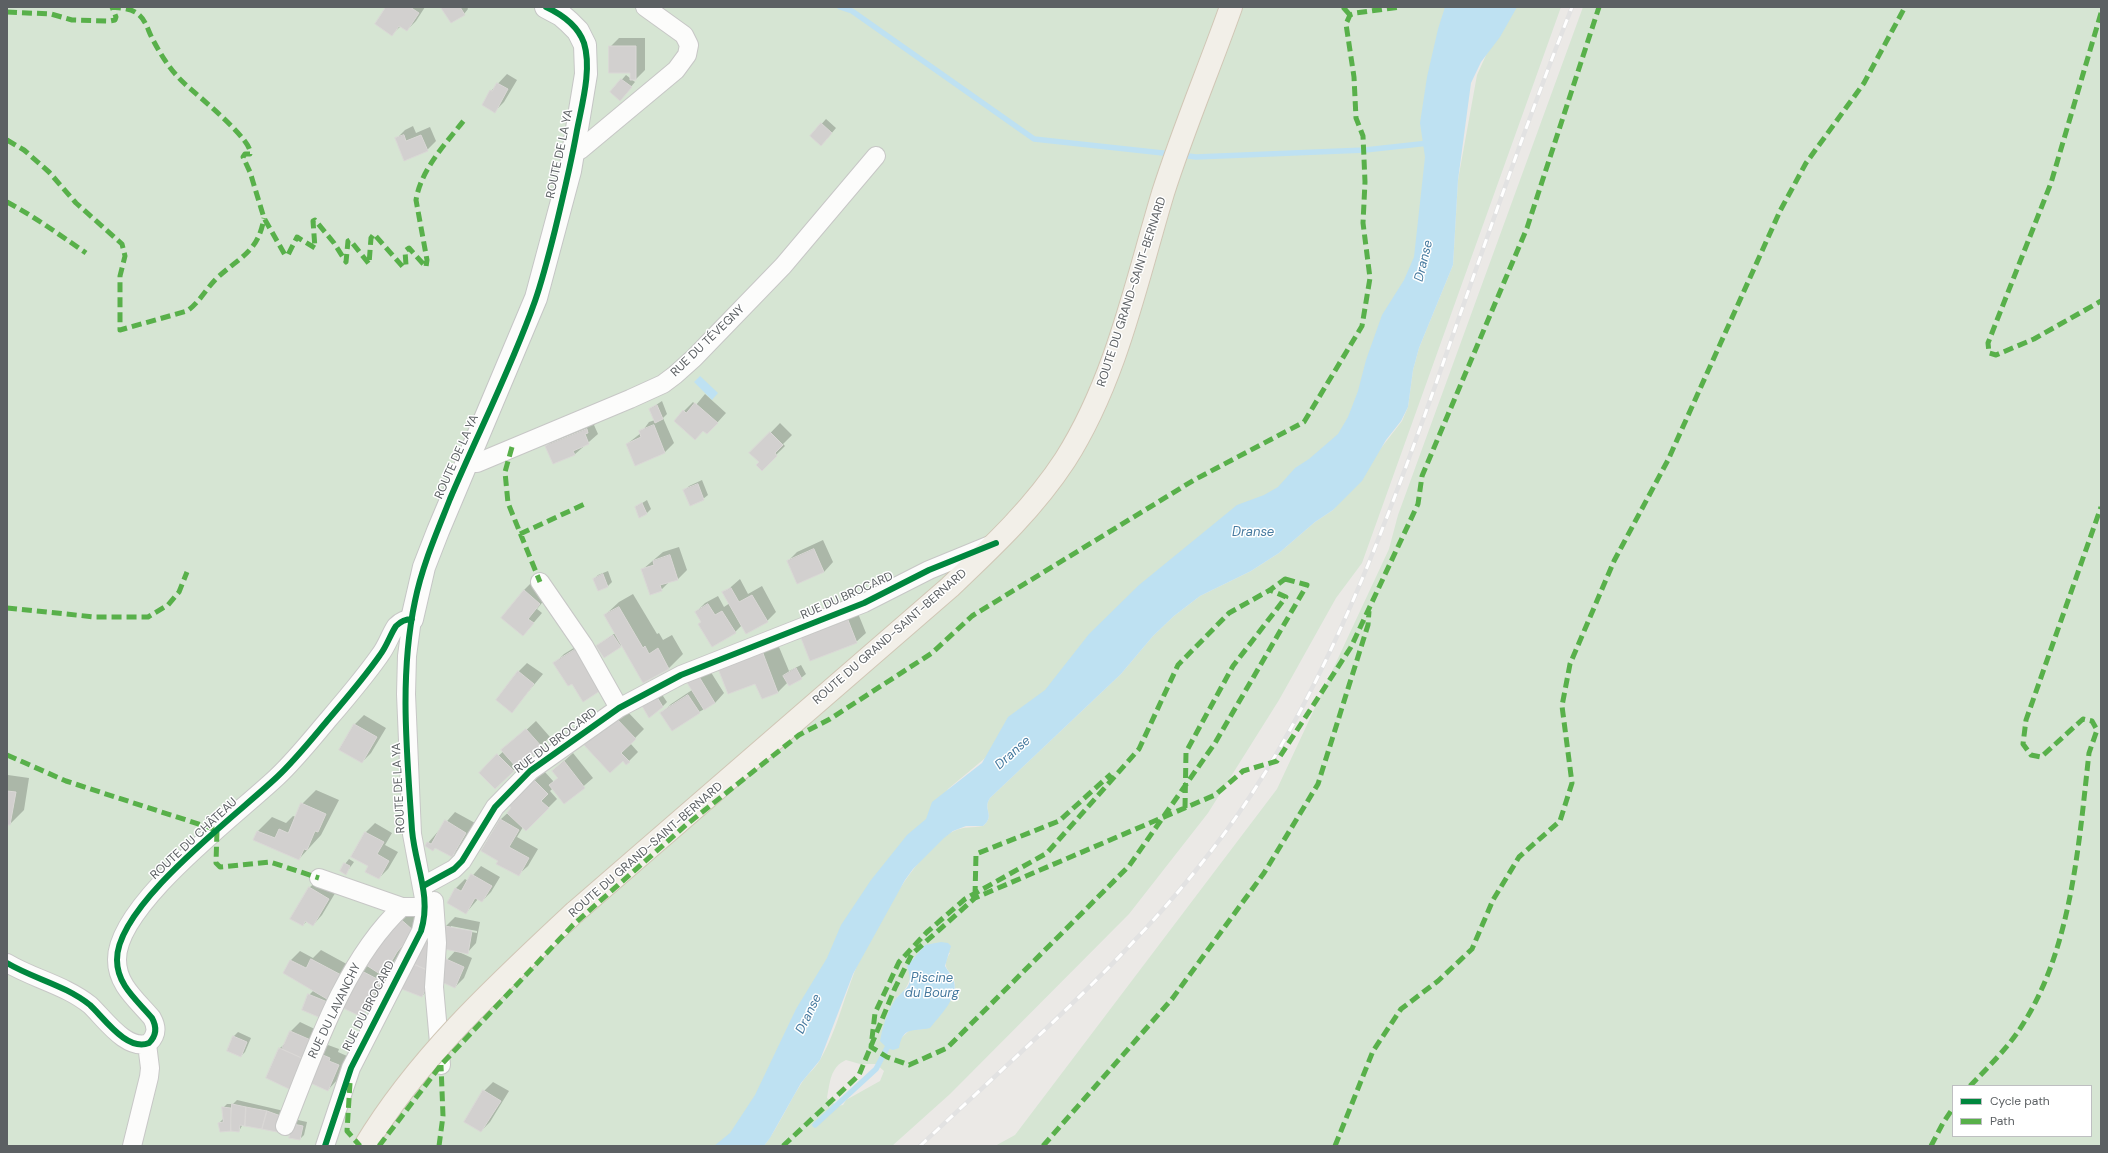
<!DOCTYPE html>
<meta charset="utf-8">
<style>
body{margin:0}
#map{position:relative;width:2108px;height:1153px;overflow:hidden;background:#ebe9e6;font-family:"DM Sans",sans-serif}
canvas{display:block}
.frame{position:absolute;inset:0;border:8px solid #5c6063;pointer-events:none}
.legend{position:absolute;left:1952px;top:1085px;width:140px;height:52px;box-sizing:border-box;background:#fff;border:1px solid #bebfc1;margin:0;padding:5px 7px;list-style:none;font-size:12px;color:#5c6063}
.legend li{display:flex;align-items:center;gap:8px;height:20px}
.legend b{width:20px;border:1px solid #bebfc1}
</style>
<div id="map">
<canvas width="2108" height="1153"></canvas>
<div class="frame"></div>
<ul class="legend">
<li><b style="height:5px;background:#00873e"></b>Cycle path</li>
<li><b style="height:5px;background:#58b04a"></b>Path</li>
</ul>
</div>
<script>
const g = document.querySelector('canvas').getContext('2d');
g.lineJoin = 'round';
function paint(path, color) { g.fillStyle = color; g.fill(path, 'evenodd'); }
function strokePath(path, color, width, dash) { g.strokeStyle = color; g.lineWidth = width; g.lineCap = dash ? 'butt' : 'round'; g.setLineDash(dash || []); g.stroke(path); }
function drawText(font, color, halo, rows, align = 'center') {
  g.font = font + ' "DM Sans",sans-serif'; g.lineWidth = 3; g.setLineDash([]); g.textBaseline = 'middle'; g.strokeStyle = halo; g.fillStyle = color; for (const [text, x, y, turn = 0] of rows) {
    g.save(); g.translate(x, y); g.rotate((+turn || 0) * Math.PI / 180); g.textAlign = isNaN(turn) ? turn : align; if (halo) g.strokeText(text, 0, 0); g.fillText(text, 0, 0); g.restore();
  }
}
const green = new Path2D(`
 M7,7H1479L1386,393L1267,523L948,789L769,1110L744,1146H7Z
 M1508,7H1561L1362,563L1336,598L1279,700L1208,813L1129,914L950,1094L892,1146H764C779,1126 788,1104 801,1084C806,1075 815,1069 820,1060C834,1037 843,1002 853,976C868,938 917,848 954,831C964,826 973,828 983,826C996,815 982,810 990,798L1121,674L1153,636L1174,616L1200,596L1251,571L1279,553L1315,522L1333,510L1402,421L1408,407L1413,370L1419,348L1453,265L1458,180L1477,75ZM925,945L950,953C938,972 956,970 955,987C953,1004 935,1017 924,1029L910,1030L900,1039L897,997C911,987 911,975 912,959L919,954ZM846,1060L860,1064H876L884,1071L880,1081L846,1100L843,1105L837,1106L827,1098C830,1083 830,1067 846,1060Z
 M1583,7H2101V1146H995L1015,1135L1277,789L1389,549L1398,515ZM1953,1086H2091V1136H1953Z`);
const water = new Path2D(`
 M1445,7H1517L1500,37L1481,62L1471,83L1458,180L1453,265L1419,348L1413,370L1408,407L1401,421L1386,440L1362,481L1333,510L1315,522L1279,553L1251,571L1200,596L1174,616L1153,636L1121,674L990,798C982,810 996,815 983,826H966L953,831L944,838L913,869L905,880L853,974L820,1060L801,1083L770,1138L764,1146H714L730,1133L755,1095L796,1009L827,958L841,925L871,880L907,835L926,819L932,802L982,763L1008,717L1045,690L1089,634L1139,585L1237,505L1264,495L1278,487L1295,468L1309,459L1338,434L1348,417L1358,391L1366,360L1382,315L1404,280L1414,257L1425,157L1420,123L1427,77L1438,29Z
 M700,376L718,393L712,400L694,382Z
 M941,942L948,943L951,946L945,966C947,970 951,974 953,979C961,996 939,1016 930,1028C912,1032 903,1026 899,1048L893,1050L887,1048L880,1041C882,1029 886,1016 892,1005C901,987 916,992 907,966L925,945Z`);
const shadow = new Path2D(`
 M387,7H425L416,21L407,30L401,26L392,34Z
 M443,7H467L468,9L464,14Z
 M619,38H645V70L636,79L610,47Z
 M507,74L517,80L504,102L495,111L491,91Z
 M626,75L635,82L624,95L611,92Z
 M826,119L836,128L825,141L811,136Z
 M413,126L416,133L430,127L436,141L427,150L396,139L405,130Z
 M705,394L726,413L716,424L703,430L684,411L693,402L696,405Z
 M662,401L667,414L663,418L674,443L665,452L636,464L627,444L641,433L649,422L655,420L650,409Z
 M596,421L597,423L594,425L598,434L574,455L547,446L556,437Z
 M780,423L792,435L783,444L785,446L762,469L760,461L751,453Z
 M702,480L708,495L703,499L685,490L689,486Z
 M647,500L651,509L647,513L636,507Z
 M823,540L833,562L824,572L797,583L788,561L797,552Z
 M679,547L687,570L678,579L670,581L661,590L643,569L663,552Z
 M608,571L612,582L608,586L594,579L598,575Z
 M740,579L748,594L762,586L776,612L767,621L742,625L735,632L702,622L696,612L705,603L718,596L724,607L730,603L724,593Z
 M533,581L549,594L537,609L542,613L523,635L524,590Z
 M633,594L657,634L659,633L663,640L672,635L683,654L669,668L644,682L622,644L620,646H598L615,633L605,615L619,602Z
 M857,611L866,633L856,642L802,638L812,629Z
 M774,635L789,671L801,665L806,674L801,678L788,682L778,692L762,698L756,682L729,693Z
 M585,641L572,683L555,663L564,654Z
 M527,663L543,674L512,711L518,672Z
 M707,666L724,693L715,703L699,712L662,713L671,704L692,690L688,682Z
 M661,693L667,702L662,707L643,706Z
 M626,710L644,729L630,743L638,752L626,764L623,760L585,745L610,721Z
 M364,715L386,728L371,753L362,762L340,749L355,724Z
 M536,721L550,737L495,788L480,773Z
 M573,753L593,778L564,803L553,788L550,791L557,799L526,830L523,827L517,837L538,849L528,866L518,875L499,860L482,850L501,819L513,808L510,805L544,771L554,782L558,778L553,771Z
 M8,775L29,778L24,810L10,824H7Z
 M316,790L339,800L321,835L299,859L255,840L258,831L272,817L286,823L293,816L296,817L302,804Z
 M455,812L475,823L461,847L452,856L428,843Z
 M375,823L392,833L385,845L398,852L388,869L379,878L370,866L352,856L366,832Z
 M349,859L354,862L346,873L345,864Z
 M481,866L500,877L491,892L482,901L478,899L466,913L448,903L456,888L465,879L468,881Z
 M319,879L337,890L322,915L313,925L307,921L303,925L309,888Z
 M407,908L422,921L388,970L389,971L371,1007L361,1016L345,1007L364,963Z
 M455,917L480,922L476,943L467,953L459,952L472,958L464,978L455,987L447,960L456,950L442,948L431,987L422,996L401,987L424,941L434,932L446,926ZM451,926L477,931V933L451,928Z
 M321,950L354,968L332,1009L309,995L314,990L284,973L291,960L300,951L313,958Z
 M300,1022L321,1032L300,1080L267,1077L280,1048L286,1043L291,1031Z
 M238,1032L251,1038L245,1052L241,1056L233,1037Z
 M328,1045L339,1049L338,1052L347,1056L337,1080L328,1090L319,1054Z
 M493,1082L509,1091L490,1122L481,1131L484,1091Z
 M237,1100L284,1111L281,1126L243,1124L239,1131H221L219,1123L224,1118L223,1108L227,1104H233Z
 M298,1120L307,1122L304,1135L300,1139L294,1124Z`);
const stream = new Path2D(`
 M840,7L852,11L1034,139L1172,154
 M1180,155L1196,157L1365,150L1429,143
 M815,1125L876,1069L887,1048`);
const building = new Path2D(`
 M386,7H410L419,13L407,31L399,26L392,36L375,24Z
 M442,7H460L465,15L451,23L441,8Z
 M609,46H636V80H630V73H609Z
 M621,79L632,87L620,101L610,92Z
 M497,83L508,89L495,113L482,105L490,90L492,91Z
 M821,123L832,133L821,146L810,136Z
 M404,135L406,141L421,135L428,151L404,161L395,138Z
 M695,403L718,423L707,434L703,431L695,440L674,421L683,410L686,413Z
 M657,405L663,419L655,423L649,409Z
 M654,425L665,453L635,466L626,444L641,437L639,431Z
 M587,429L588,433L585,434L589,444L573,451L575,455L553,464L545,446Z
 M770,432L783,445L775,453L777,456L762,471L756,465L759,462L749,453Z
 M698,484L704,500L690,506L683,490Z
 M642,503L647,514L639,518L635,507Z
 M814,549L824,572L797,584L787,561Z
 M670,555L678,580L660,585L662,591L650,595L641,569L654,565L653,561Z
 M603,574L608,587L598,591L593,579Z
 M731,588L739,602L752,595L768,622L746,634L722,592Z
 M524,590L540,604L528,619L534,623L523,636L501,618Z
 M708,604L715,615L722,611L736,633L712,647L698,624L701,622L695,612Z
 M619,607L643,648L645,646L649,654L658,648L669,669L643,683L604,615Z
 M848,620L857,643L810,661L801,638Z
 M613,635L621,647L604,658L596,646Z
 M761,648L778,693L762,699L755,684L728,694L717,666Z
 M576,649L603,689L583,702L572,684L568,686L553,663Z
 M796,668L802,679L789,686L783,676Z
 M518,671L534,684L512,713L496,700Z
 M698,675L715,703L704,710L686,681Z
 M688,695L700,713L672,731L660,713Z
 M657,697L663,707L649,718L642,706Z
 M616,718L636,739L621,753L630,762L626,765L623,761L610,773L584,745L600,729L603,731Z
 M354,724L377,737L362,763L339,750Z
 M526,729L542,747L517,768L501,750Z
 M497,754L514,771L495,789L479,773Z
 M564,761L585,788L564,804L549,785L558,778L552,771Z
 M534,780L548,794L541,801L549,808L526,831L507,813L511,808L509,805Z
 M7,791L16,792L10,825H7Z
 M301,803L326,814L318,832L315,831L307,850L304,849L299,860L253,840L257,831L275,838L279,829L288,833Z
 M500,819L519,830L509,847L529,858L519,876L496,864L498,861L481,851Z
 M445,820L466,833L452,857L435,848L433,851L425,846L427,842L431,844Z
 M365,832L384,842L377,854L389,861L379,879L365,872L368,866L351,857Z
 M344,863L350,866L346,875L340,871Z
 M471,874L492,886L482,902L475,898L466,914L447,903L455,888L461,891Z
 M309,887L329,899L313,926L305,921L303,926L290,919Z
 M397,916L414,931L397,952L383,976L363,963Z
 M445,926L472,931L468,954L440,948Z
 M424,941L435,945L432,972L414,964Z
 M311,959L345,977L332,1002L283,973L290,960L306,968Z
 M446,959L464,967L455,988L437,980Z
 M410,963L432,972L422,997L399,988Z
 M358,969L381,981L362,1017L343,1008L352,991L348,989Z
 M308,994L330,1003L323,1019L302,1010Z
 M290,1031L313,1041L304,1059L282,1049Z
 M233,1036L247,1042L241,1057L227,1051Z
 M279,1048L306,1060L291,1090L266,1078Z
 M318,1053L330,1058L329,1061L339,1065L328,1091L306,1081Z
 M483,1090L501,1101L481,1132L464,1122Z
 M232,1104L246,1107L245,1126L240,1125L239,1132L231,1131Z
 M222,1107L231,1108V1131L220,1132L218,1123L223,1122Z
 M246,1107L267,1111L262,1129L245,1126Z
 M267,1111L281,1116L277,1132L262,1129Z
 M293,1124L303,1126L300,1140L289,1138Z`);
const street = new Path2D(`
 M574,150H580L676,70L687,55L689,45L684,35L645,7
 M466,463H477L630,399L663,384L675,375L694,358L783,266L876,156
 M540,582L584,646L619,708
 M319,878L402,907
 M423,886L454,869L462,861L495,807L530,771L619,708L681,675L864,603L929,570L990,545
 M434,901L437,943L434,987L441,1065
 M7,963C34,979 65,985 90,1005C104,1018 127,1052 149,1043C157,1035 157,1027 152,1018C137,1000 117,985 117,960C116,905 237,815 277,777C295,760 311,740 327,721C345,700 364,678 380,655C387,646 390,635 396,626C401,621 405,619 412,619L407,656L406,694L412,834L426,909L421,931L351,1068L325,1146
 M285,1126C314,1053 344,961 402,907H417L426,909
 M132,1146L149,1077L150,1068L147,1044`);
const secondary = new Path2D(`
 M412,619L424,567L438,531L536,298L570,171L586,74L585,45L578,31L569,22L561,15L546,7`);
const primary = new Path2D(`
 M575,912L950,587C991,548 1033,509 1065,460C1116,380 1136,283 1163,193C1183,130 1209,69 1231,7`);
const rail = new Path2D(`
 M920,1146C1037,1036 1162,931 1251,795C1332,670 1383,532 1433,392C1478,264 1522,134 1572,7`);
const primaryBridge = new Path2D(`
 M365,1146C419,1056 499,983 575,912`);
const quiet = new Path2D(`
 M111,7C120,8 131,8 138,14C146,20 148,31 153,40C162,57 171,71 185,84C197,95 254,141 250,154H245L243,157L250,172L264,218L285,255H288L297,237L315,248L313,221L315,220L334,243L346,262L348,241L350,240L369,264L371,238L374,234L403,267L406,265L405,251L409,248L426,267L427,260L416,200C421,169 447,142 465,119
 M1343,7L1350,15
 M7,12L51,14L72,20L110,21L115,20L116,17L112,7
 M2101,13L2051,183L1988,343L1989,353L1996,355L2034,339L2101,301
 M7,140L24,150L49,172L76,203L122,244L125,256L120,276V330L187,311C199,303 206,289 216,279C239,257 258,253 264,218
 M7,202C35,217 60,235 86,253
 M512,447L505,472L508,503L540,582
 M520,534L587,503
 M1285,579L1307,585L1215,743L1129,866L947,1048L909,1065L887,1057L871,1047L875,1013L899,962L927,932L965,899L1047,853L1139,749L1178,665L1229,613L1270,590Z
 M7,608L95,617H148L168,605L179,592L187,572
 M7,755L66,781L217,830L216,863L220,867L270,862L319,878
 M1185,808L1186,752L1233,666L1286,597L1270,590
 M975,896L976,854L1059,821L1111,774
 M350,1083L347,1131L360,1146
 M1970,1086C1989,1066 2009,1047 2023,1024C2072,947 2079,842 2089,753L2097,730L2092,721L2083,719L2041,757L2031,755L2023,744L2026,720L2101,507
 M379,1146L441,1065L573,925L686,825L799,735L830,719L932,653L972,616L1194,480L1304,422L1362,326L1370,278L1363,223L1365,182L1363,136L1356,118L1354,77L1346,24L1350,15L1356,13L1400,7
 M439,1146L443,1116L441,1065
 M783,1146L859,1075L895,988L912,954L975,898L1215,795L1243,771L1277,761L1351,647L1418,504L1422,476L1527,228L1599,7
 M1043,1146L1172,999L1264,873L1318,784L1368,625L1369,611
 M1335,1146L1373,1051L1401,1009L1438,981L1472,949L1493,900L1519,857L1560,821L1572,783L1562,706L1570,664L1614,561L1668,460L1780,211L1806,163L1864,83L1905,7
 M1931,1146L1943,1123L1953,1108`);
const cycleway = new Path2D(`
 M423,886L454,869L462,861L495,807L530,771L619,708L681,675L864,603L929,570L996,543
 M7,963C34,979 65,985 90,1005C104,1018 127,1052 149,1043C157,1035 157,1027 152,1018C137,1000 117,985 117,960C116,905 237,815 277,777C295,760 311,740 327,721C345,700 364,678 380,655C387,646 390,635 396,626C401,621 405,619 412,619
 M325,1146L351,1068L421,931C432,896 415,866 412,830C407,754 399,676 415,601C422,566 437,532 450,499C478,433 511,369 535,301C543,278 549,254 555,230C563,197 571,164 577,130C582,104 592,69 584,43C578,26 561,14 546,7`);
const streetNames = [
 ["ROUTE DE LA YA",560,154,-78],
 ["ROUTE DU GRAND-SAINT-BERNARD",1132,292,-72],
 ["RUE DU TÉVEGNY",708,341,-44],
 ["ROUTE DE LA YA",457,457,-66],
 ["RUE DU BROCARD",847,596,-24],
 ["ROUTE DU GRAND-SAINT-BERNARD",890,637,-41],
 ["RUE DU BROCARD",556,741,-37],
 ["ROUTE DE LA YA",399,788,-93],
 ["ROUTE DU CHÂTEAU",194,839,-43],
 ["ROUTE DU GRAND-SAINT-BERNARD",646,850,-41],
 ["RUE DU BROCARD",369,1006,-63],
 ["RUE DU LAVANCHY",335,1011,-64]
];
const waterNames = [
 ["Dranse",1424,261,-76],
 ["Dranse",1253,533],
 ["Dranse",1013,753,-42],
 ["Piscine",932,979],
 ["du Bourg",932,994],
 ["Dranse",809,1014,-64]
];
paint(green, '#d6e5d3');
paint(water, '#bee1f2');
paint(shadow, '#0003');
strokePath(stream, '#bee1f2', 5.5);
paint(building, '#d2d0cf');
strokePath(building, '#dad8d6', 1);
strokePath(street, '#c7c7c6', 20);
strokePath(secondary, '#c5c6c5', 24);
strokePath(primary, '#d1c7b6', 24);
strokePath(street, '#fcfcfb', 18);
strokePath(secondary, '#fcfcfb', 22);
strokePath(primary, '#f2efe8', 22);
strokePath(rail, '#e2e2e2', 4.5);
strokePath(rail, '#fff', 3, [9]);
strokePath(primaryBridge, '#d1c7b6', 24, []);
strokePath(primaryBridge, '#f2efe8', 22);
strokePath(quiet, '#58b04a', 5, [10, 5]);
strokePath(cycleway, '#00873e', 6);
drawText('12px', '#5c6063', '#fff', streetNames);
drawText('italic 13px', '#467a9f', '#fff', waterNames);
</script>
